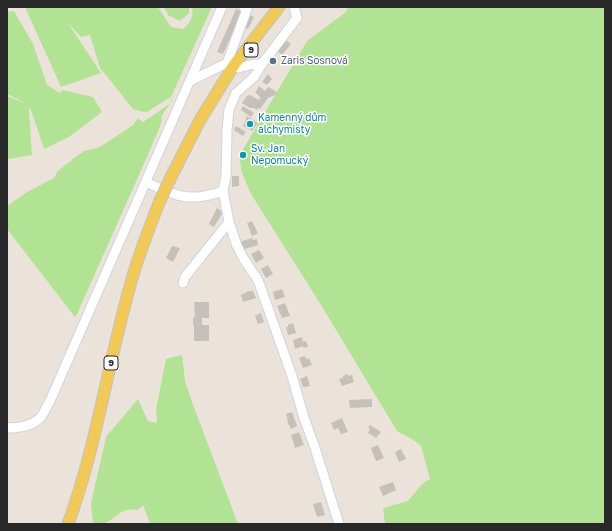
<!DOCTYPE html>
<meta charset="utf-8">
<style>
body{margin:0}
#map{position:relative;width:612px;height:531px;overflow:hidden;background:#ebe3da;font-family:"Golos Text",sans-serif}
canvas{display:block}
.frame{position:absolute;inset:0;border:8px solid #282828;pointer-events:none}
</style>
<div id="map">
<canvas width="612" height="531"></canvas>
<div class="frame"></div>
</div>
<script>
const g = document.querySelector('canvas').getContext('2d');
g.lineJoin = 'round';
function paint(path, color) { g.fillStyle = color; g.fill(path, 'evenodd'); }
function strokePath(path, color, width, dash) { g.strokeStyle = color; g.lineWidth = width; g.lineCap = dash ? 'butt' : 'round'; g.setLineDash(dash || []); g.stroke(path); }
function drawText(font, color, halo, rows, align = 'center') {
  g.font = font + ' "Golos Text",sans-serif'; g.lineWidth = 3; g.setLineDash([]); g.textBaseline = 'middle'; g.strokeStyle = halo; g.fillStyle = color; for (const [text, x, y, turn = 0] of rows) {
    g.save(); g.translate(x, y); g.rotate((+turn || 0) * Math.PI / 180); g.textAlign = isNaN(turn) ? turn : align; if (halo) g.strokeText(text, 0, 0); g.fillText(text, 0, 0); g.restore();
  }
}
const green = new Path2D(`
 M25,7H158L171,27L183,29C190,24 194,16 192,7H212L172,95V101L162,115L161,124L147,157L77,314L75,317L7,229V206L27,192L54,178L58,171L77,156L84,151L97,148L106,143L133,125L138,118L143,122L171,103L172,96L147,112H144L133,109L100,68L90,35L81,37L68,23L101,73L61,87Z
 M164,7H189V13L180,21L168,15Z
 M348,7H605V524H385L383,508L408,501L422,484L430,479L421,446L415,441L397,431L321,305L251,194L242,173L240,162L242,151L307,41L346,12Z
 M14,11L33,44L47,85L60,93L62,90L93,97L102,112L69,137L44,149L30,107L29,110L32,155L9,159L7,157V96L27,104L7,94V12Z
 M182,355L185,381L192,402L238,524H150L143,505L138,510C119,507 117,519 103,524C100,525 96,524 93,524L91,503L106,437L138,399L148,421L157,423L156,409L166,359Z`);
const building = new Path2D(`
 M236,9L242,11L223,54L217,52Z
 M248,14L254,17L248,29L243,27Z
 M286,40L291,44L282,55L277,51Z
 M268,74L272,79L267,85L262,82Z
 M259,86L265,91L268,87L277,92L275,95L268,98L260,109L258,108L257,110L254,108H250L242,103L247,96L250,95L259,100L260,97L255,92L257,90Z
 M243,106L254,113L251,117L241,110Z
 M247,116L258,123L252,131L243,126Z
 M236,126L246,132L243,136L234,130Z
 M232,176H239V186L232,187Z
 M217,208L223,212L214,227L209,224Z
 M252,221L258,233L252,236L247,223Z
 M252,238L253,240L257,239L258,245L241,250L239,242Z
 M172,246L180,248L173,262L166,258Z
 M259,250L264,258L256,263L251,254Z
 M268,265L273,274L266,278L261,269Z
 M282,289L285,297L275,300L273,292Z
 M249,291H253L256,298L243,302L241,295Z
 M194,302H209V318H202V325H209V341H194V325H193V317H195Z
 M285,303L290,316L282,318L277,306Z
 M261,313L264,322L258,324L255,316Z
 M293,323L296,333L288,335L286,327H288V325Z
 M302,337L303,342L306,341L308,347L303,348V346L295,349L293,340Z
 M305,356L306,359L309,358L312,365L303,368L299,358Z
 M348,374V376L352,375L354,382L342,386L339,379L343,378V376Z
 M307,376L310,386L303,387L300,379Z
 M372,399V407L350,408L349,400Z
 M292,412L297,426L291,429L287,421H288L286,414Z
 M342,418L348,432L341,434L338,428L334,430L331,423Z
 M370,425L381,432L376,438L368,433L370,429L368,428Z
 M299,432L304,445L295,448L291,435Z
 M378,445L384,458L376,461L371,448Z
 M401,449L406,459L399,462L395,452Z
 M393,482L396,490L383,496L379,487Z
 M321,502L325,515L317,517L313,504Z`);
const minor = new Path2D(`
 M262,64L254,77L236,93L229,110L227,130L226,176L223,191L229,222L237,246L245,261L258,280L292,376L304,418L315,448L339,524
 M238,68L254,64H262L297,18L294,7
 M190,81L227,63L247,9L244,7
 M146,182C175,196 190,203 223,191
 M183,283L185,277L229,222
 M7,428C18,428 32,426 40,418C44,413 47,406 50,401L222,7`);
const major = new Path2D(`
 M170,179L200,120L234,65L279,7
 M68,524C98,442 109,355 134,272C141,249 150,226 159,203`);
const majorBridge = new Path2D(`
 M159,203L170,179`);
const markers = [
 [273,61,4,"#5c6f8a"],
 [250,124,4,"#0f9aa8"],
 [243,155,4,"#0f9aa8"]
];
const shields = [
 [251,50,14],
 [111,363,14]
];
const shieldNames = [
 ["9",251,50],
 ["9",111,363]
];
const serviceNames = [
 ["Zaris Sosnová",281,61]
];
const cultureNames = [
 ["Kamenný dům",258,118],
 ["alchymisty",258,130],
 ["Sv. Jan",251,149],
 ["Nepomucký",251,161]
];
paint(green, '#b2e395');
paint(building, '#c6c0ba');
strokePath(minor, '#cfd3e2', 11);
strokePath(major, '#c3c3c3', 13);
strokePath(minor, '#fff', 9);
strokePath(major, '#f1c959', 11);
strokePath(majorBridge, '#c3c3c3', 13, []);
strokePath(majorBridge, '#f1c959', 11);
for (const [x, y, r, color] of markers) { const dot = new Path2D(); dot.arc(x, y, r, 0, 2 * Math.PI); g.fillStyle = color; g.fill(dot); strokePath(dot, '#fff', 1.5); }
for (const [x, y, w] of shields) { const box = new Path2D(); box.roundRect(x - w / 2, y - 7, w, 14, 3); g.fillStyle = '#fff'; g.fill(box); strokePath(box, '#282828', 1); }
drawText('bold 9px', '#282828', null, shieldNames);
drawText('10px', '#4e5e75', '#fff', serviceNames, 'left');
drawText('10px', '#0d838f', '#fff', cultureNames, 'left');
</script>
